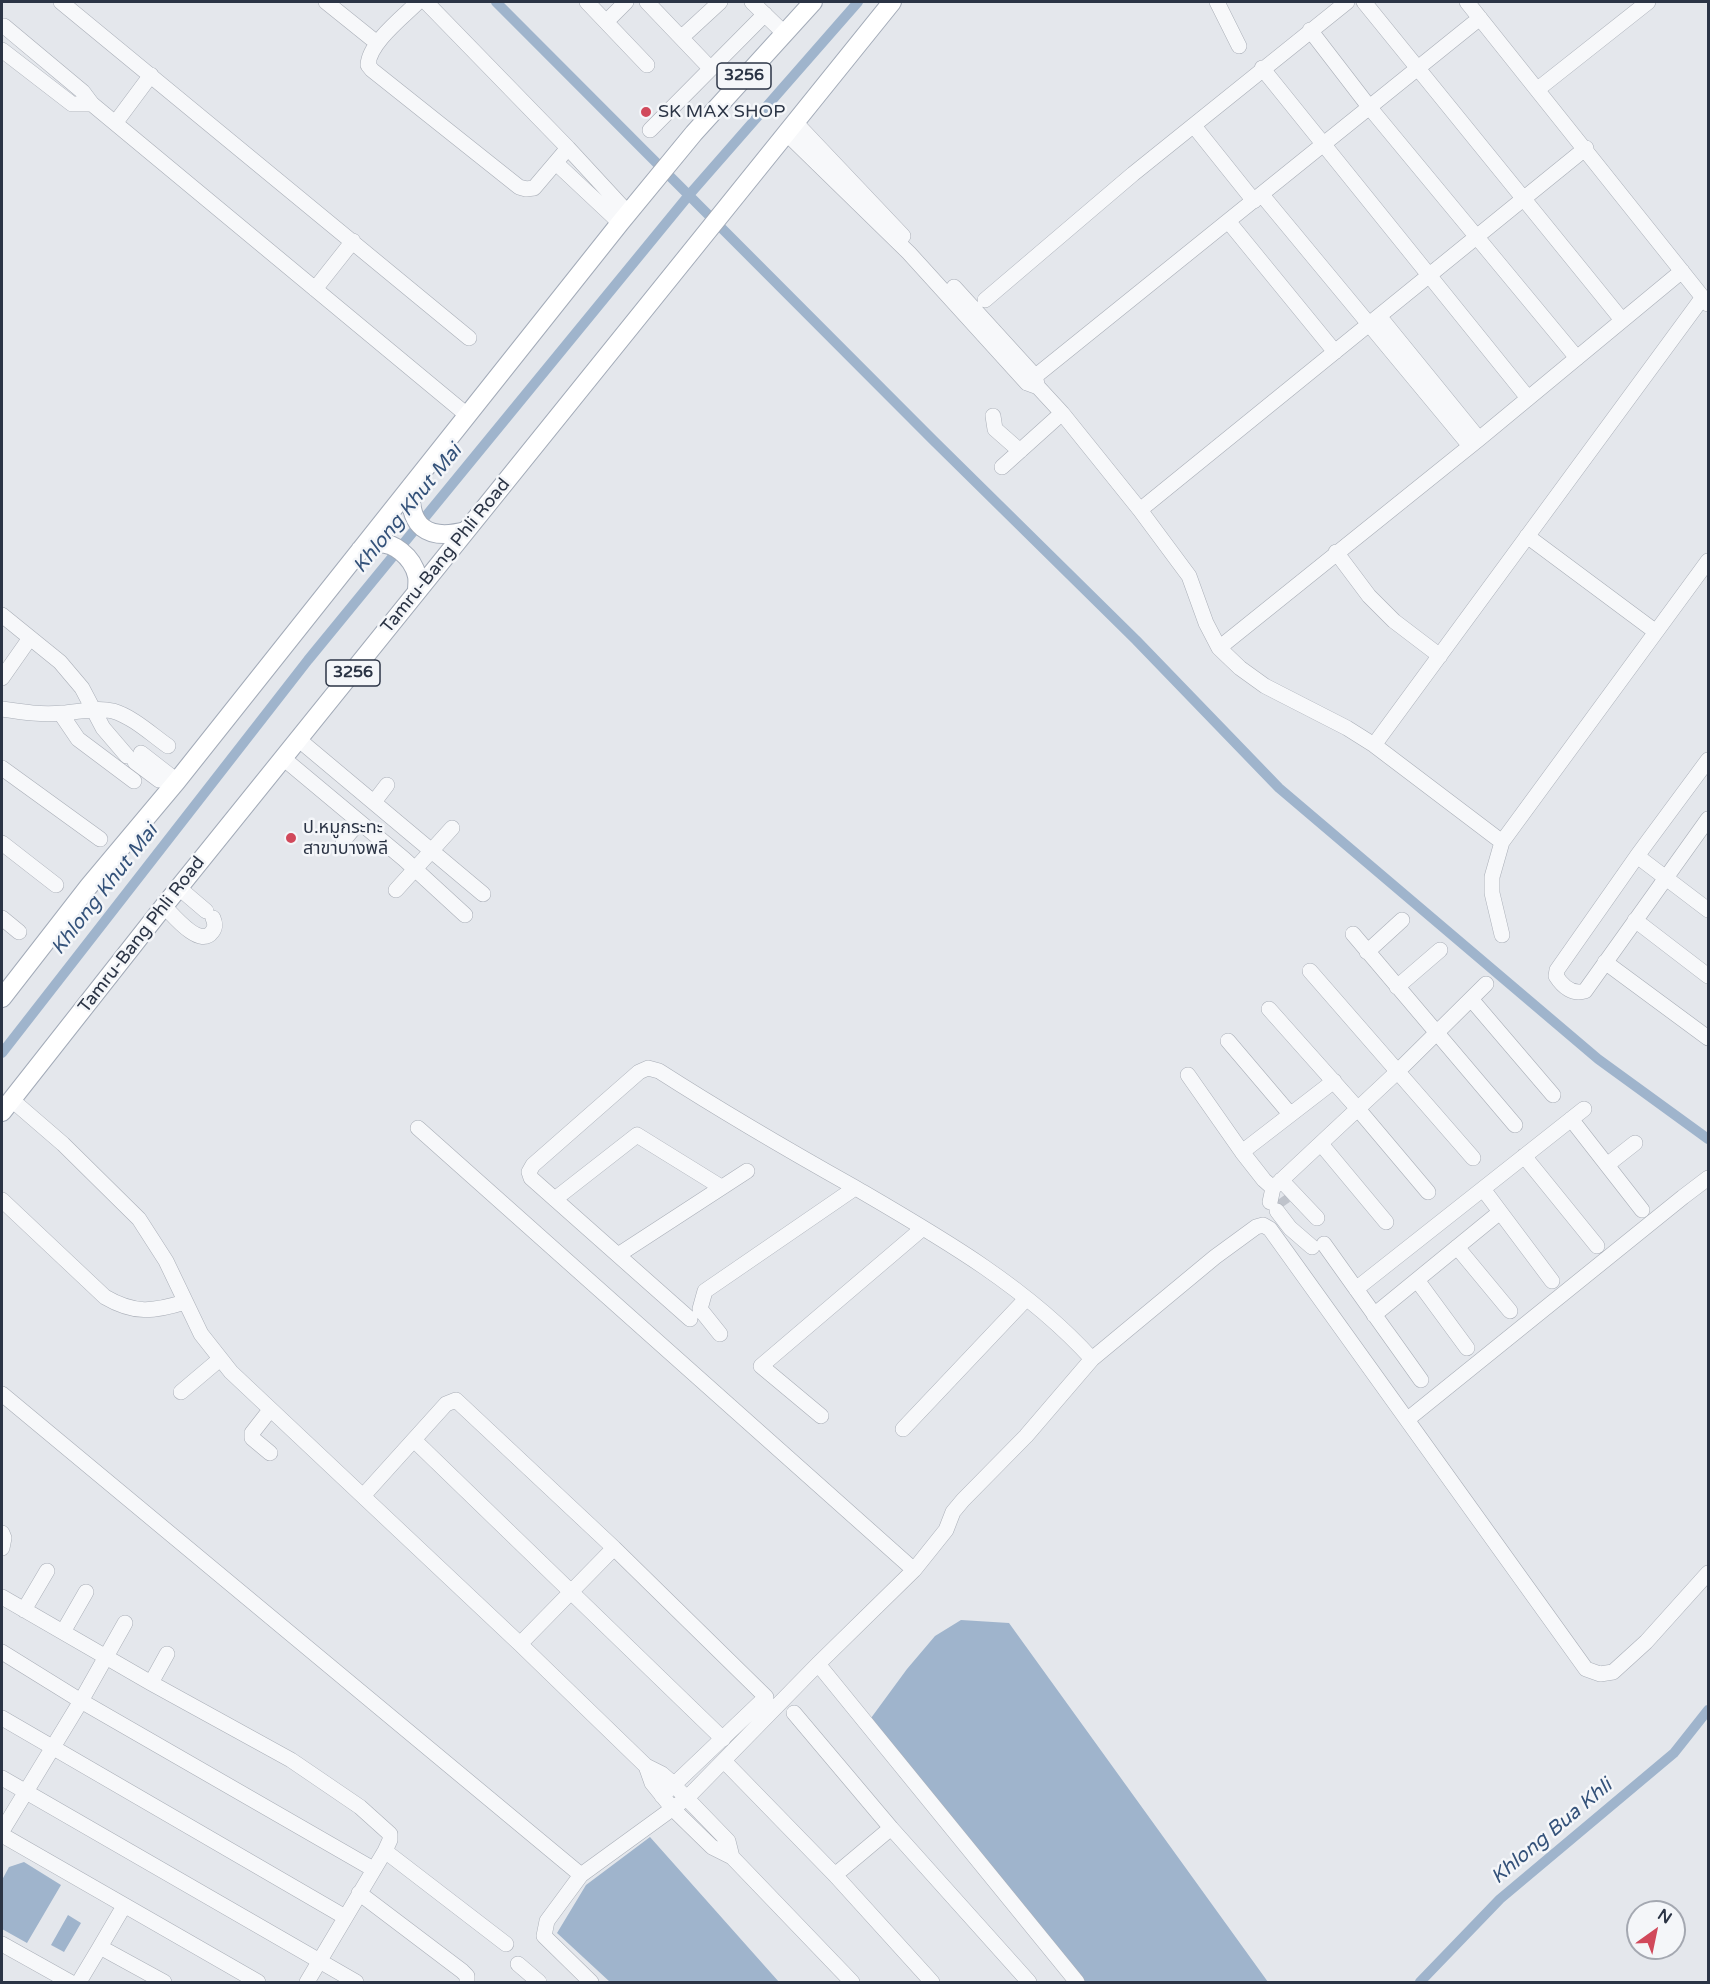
<!DOCTYPE html>
<meta charset="utf-8">
<style>
body{margin:0}
#map{position:relative;width:1710px;height:1984px;overflow:hidden;background:#e4e7ec;font-family:"Varela Round",sans-serif}
canvas{display:block}
.frame{position:absolute;inset:0;border:3px solid #2b3445;pointer-events:none}
.north{position:absolute;left:1626px;top:1900px;width:60px;height:60px;box-sizing:border-box;background:#f4f6f9;border:2px solid #a4a8b1;border-radius:50%;rotate:33deg;font-size:16px;font-weight:700;line-height:24px;text-align:center;color:#2b3445}
.north::after{content:'';display:block;margin:auto;width:21px;height:27px;background:#d1495b;clip-path:polygon(50% 0,100% 100%,50% 72%,0 100%)}
</style>
<div id="map">
<canvas width="1710" height="1984"></canvas>
<div class="frame"></div>
<div class="north">N</div>
</div>
<script>
const g = document.querySelector('canvas').getContext('2d');
g.lineJoin = 'round';
function paint(path, color) { g.fillStyle = color; g.fill(path, 'evenodd'); }
function strokePath(path, color, width, dash) { g.strokeStyle = color; g.lineWidth = width; g.lineCap = dash ? 'butt' : 'round'; g.setLineDash(dash || []); g.stroke(path); }
function drawText(font, color, halo, rows, align = 'center') {
  g.font = font + ' "Varela Round","Noto Sans Thai",sans-serif'; g.lineWidth = 5; g.setLineDash([]); g.textBaseline = 'middle'; g.strokeStyle = halo; g.fillStyle = color; for (const [text, x, y, turn = 0] of rows) {
    g.save(); g.translate(x, y); g.rotate((+turn || 0) * Math.PI / 180); g.textAlign = isNaN(turn) ? turn : align; if (halo) g.strokeText(text, 0, 0); g.fillText(text, 0, 0); g.restore();
  }
}
const water = new Path2D(`
 M961,1620L1009,1623L1268,1982H1086L871,1718L907,1669L935,1636Z
 M650,1837L779,1982H610L557,1933L586,1885Z
 M24,1862L61,1885L27,1943L2,1929V1880L9,1867Z
 M68,1915L81,1923L64,1952L51,1945Z`);
const canal = new Path2D(`
 M496,2L933,440L1136,640L1279,788L1598,1059L1708,1139
 M2,1053L308,660L689,195L858,2
 M1420,1982L1500,1899L1674,1753L1708,1710`);
const minorTunnel = new Path2D(`
 M1279,1199L1284,1206`);
const minor = new Path2D(`
 M61,2L469,338
 M326,2L377,43
 M418,2C403,17 369,43 368,65L372,70L519,187L526,189L534,188L568,148
 M426,2L568,148L628,213
 M587,2L647,65
 M647,2L710,68
 M752,2L784,33
 M1217,2L1239,46
 M1364,2L1622,320
 M1467,2L1708,304
 M606,22L626,2
 M4,26L83,92L92,104
 M1310,30L1370,108L1577,358
 M682,37L720,2
 M2,50L72,104H92L467,415
 M1262,68L1528,398
 M1538,89L1648,2
 M116,122L151,75
 M795,122L903,236
 M1194,126L1254,201
 M650,130L765,14
 M786,133L909,253L1027,383L1038,387L1062,413L1140,510L1189,576L1206,623L1219,648L1240,668L1265,686L1347,728L1374,745L1502,842L1492,877V893L1502,935
 M556,163L620,223
 M1262,195L1470,446
 M1228,221L1335,352
 M954,287L1035,376L1037,384
 M315,289L353,241
 M985,300L1133,174L1347,2
 M1379,316L1479,439
 M1027,383L1480,18
 M993,416L995,429L1020,451
 M1002,467L1062,413
 M1140,510L1586,148
 M1527,536L1656,632
 M1336,552L1369,596L1394,621L1440,656
 M2,615L60,662L82,688L103,728L127,756
 M1219,648L1479,439L1682,271
 M2,678L30,638
 M2,709C22,712 41,715 62,713C79,712 96,707 113,711C133,717 151,734 168,746
 M61,714L78,739L134,781
 M298,739L483,894
 M1374,745L1703,297
 M141,753L177,781
 M283,758L404,859L465,915
 M1708,760L1637,856L1557,970L1556,976C1563,987 1573,995 1585,991L1708,819
 M135,762L159,780
 M2,768L100,839
 M374,802L387,785
 M343,841L359,822
 M1502,842L1708,561
 M2,843L56,885
 M1637,856L1708,910
 M179,888L206,911
 M396,890L452,828
 M164,906C172,914 200,949 212,932C216,927 215,923 213,918
 M2,918L19,932
 M1635,920L1708,976
 M1353,934L1515,1125
 M1367,952L1402,920
 M1605,962L1708,1038
 M1310,971L1473,1158
 M1397,987L1440,950
 M1471,999L1553,1095
 M1269,1009L1358,1109L1428,1192
 M1228,1041L1290,1114
 M1188,1075L1242,1152L1264,1180L1273,1188
 M12,1100L63,1144L139,1219L166,1261L201,1334L231,1372L520,1644L646,1766L662,1774L669,1780L728,1841L732,1857
 M1571,1119L1642,1210
 M418,1128L914,1570
 M1321,1144L1386,1222
 M1242,1152L1334,1081
 M1524,1156L1597,1246
 M1607,1165L1635,1143
 M1281,1180L1317,1218
 M1483,1189L1552,1281
 M555,1199L637,1135L721,1187
 M2,1200L105,1297C134,1314 153,1312 185,1302
 M1270,1202L1273,1188L1396,1073L1486,984
 M1277,1211L1290,1228L1312,1247
 M1324,1244L1421,1380
 M1457,1247L1510,1311
 M618,1255L747,1171
 M1417,1280L1467,1348
 M1356,1289L1584,1109
 M1374,1315L1500,1212
 M690,1319L531,1178L529,1172L533,1165L639,1072L648,1068L659,1071C723,1112 788,1150 854,1187C938,1236 1026,1286 1092,1359
 M720,1334L700,1309L705,1291L855,1188
 M181,1392L220,1359
 M2,1394L581,1875
 M821,1416L761,1366L923,1228
 M1408,1419L1683,1197L1708,1178
 M903,1429L1026,1299
 M414,1440L723,1739
 M270,1453L252,1438V1433L270,1410
 M363,1496L446,1404L456,1400L614,1548L766,1697L662,1796
 M2,1533L4,1538L2,1548
 M2,1597L151,1683L291,1760L360,1807L390,1834V1840L385,1851L307,1982
 M24,1610L47,1571
 M63,1632L86,1592
 M520,1644L614,1548
 M2,1652L81,1701L373,1869
 M818,1664L1077,1982
 M151,1683L167,1654
 M794,1713L891,1828L1029,1982
 M2,1718L345,1917
 M724,1761L835,1875L932,1982
 M646,1766L652,1783L673,1809L712,1847L732,1857L852,1982
 M2,1778L356,1982
 M2,1831L81,1701L125,1623
 M2,1835L258,1982
 M385,1851L506,1944
 M835,1875L891,1828
 M359,1893L462,1971L467,1976V1982
 M124,1906L100,1947L164,1982
 M2,1944L70,1982
 M518,1964L539,1982
 M79,1982L100,1947
 M591,1982L544,1936L547,1921L581,1875L687,1798L818,1664L914,1570L946,1530L953,1512L963,1500L1026,1436L1092,1359L1215,1257L1256,1227L1263,1225L1270,1229L1586,1669L1600,1674L1613,1672L1646,1642L1708,1573`);
const major = new Path2D(`
 M411,486C408,527 427,541 466,531
 M360,550C364,548 369,545 373,544C393,539 413,558 417,576C418,581 417,586 417,591
 M2,998L89,886L177,781L620,223L694,133L813,2
 M2,1112L164,906L892,2`);
const markers = [
 [646,112,6,"#d1495b"],
 [291,838,6,"#d1495b"]
];
const shields = [
 [744,76,54],
 [353,673,54]
];
const shieldNames = [
 ["3256",744,76],
 ["3256",353,673]
];
const poiNames = [
 ["SK MAX SHOP",658,112],
 ["ป.หมูกระทะ",303,828],
 ["สาขาบางพลี",303,849]
];
const streetNames = [
 ["Tamru-Bang Phli Road",446,556,-51],
 ["Tamru-Bang Phli Road",142,935,-52]
];
const waterNames = [
 ["Khlong Khut Mai",408,509,-51],
 ["Khlong Khut Mai",105,890,-52],
 ["Khlong Bua Khli",1552,1832,-40]
];
paint(water, '#9fb4cc');
strokePath(canal, '#9fb4cc', 10);
strokePath(minorTunnel, '#bfc3cb', 15, [15, 8]);
strokePath(minor, '#a9aeb7', 16);
strokePath(major, '#a3abb8', 20);
strokePath(minor, '#f7f8fa', 15);
strokePath(major, '#fff', 18);
for (const [x, y, r, color] of markers) { const dot = new Path2D(); dot.arc(x, y, r, 0, 2 * Math.PI); g.fillStyle = color; g.fill(dot); strokePath(dot, '#f4f6f9', 2); }
for (const [x, y, w] of shields) { const box = new Path2D(); box.roundRect(x - w / 2, y - 13, w, 26, 4.5); g.fillStyle = '#f4f6f9'; g.fill(box); strokePath(box, '#2b3445', 1.5); }
drawText('bold 16px', '#2b3445', null, shieldNames);
drawText('18px', '#2b3445', '#f4f6f9', poiNames, 'left');
drawText('18px', '#2b3445', '#f4f6f9', streetNames);
drawText('italic 20px', '#34527a', '#f4f6f9', waterNames);
</script>
